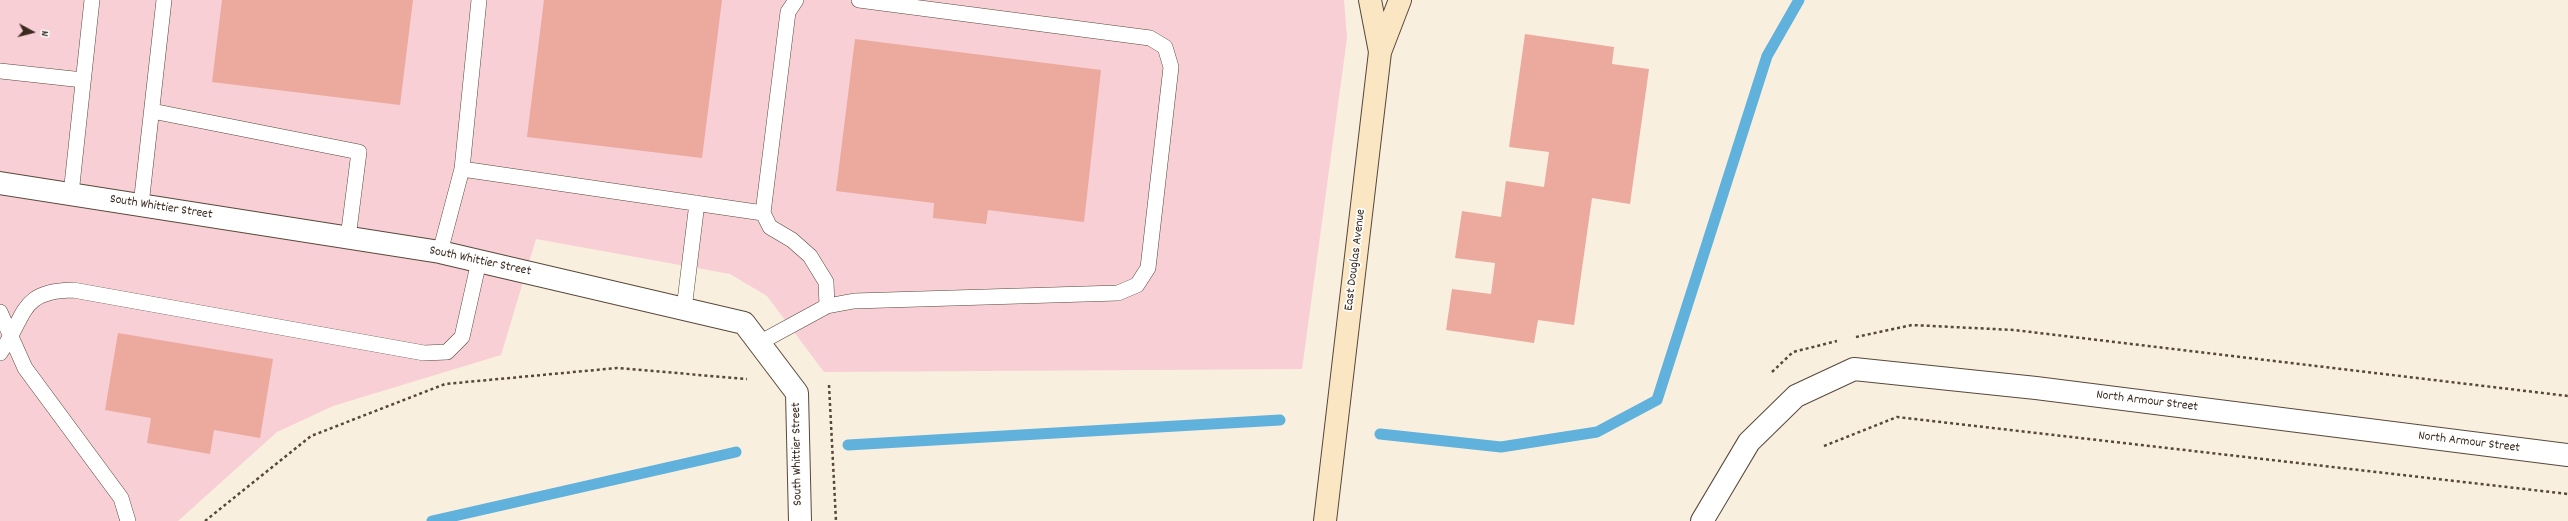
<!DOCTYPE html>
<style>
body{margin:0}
#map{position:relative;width:2568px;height:521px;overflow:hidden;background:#f9efdf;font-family:Dekko,sans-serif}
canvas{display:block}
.north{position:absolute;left:12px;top:12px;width:40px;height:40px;-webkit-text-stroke:3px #fff;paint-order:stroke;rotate:97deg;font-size:11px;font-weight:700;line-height:16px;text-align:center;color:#3b2a1e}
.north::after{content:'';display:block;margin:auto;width:14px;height:18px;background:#3b2a1e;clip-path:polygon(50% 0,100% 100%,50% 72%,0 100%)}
</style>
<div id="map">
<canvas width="2568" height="521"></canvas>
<div class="north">N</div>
</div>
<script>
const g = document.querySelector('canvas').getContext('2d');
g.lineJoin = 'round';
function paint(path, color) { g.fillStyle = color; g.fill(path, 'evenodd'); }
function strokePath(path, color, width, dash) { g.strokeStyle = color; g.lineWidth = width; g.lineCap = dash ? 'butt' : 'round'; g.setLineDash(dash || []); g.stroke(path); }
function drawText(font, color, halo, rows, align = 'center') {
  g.font = font + ' Dekko,sans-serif'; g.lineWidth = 3.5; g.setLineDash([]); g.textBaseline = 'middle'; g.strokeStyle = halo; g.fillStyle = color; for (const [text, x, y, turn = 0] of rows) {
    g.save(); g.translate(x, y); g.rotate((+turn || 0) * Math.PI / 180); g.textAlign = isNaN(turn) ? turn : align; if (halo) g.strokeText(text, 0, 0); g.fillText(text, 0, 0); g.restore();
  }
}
const built = new Path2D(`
 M0,0H1344L1347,38L1302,369L824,372L767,296L730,274L536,239L501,355L333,406L277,432L178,521H0Z`);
const stream = new Path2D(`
 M1380,434L1501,447L1597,432L1657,400L1767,56L1799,0
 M848,445L1280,420
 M432,521L736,452`);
const building = new Path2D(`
 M222,0H413L400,105L212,82Z
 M544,0H722L702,158L527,137Z
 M1525,34L1614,47L1612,64L1649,69L1630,204L1592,198L1574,325L1538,320L1534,343L1446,330L1452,289L1491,294L1495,263L1455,258L1462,211L1501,217L1506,181L1544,187L1549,152L1509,147Z
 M855,39L1101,70L1084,222L988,210L986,224L933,218L934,203L836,191Z
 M118,333L273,359L260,438L214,430L210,454L147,443L151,418L105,410Z`);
const path = new Path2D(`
 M1856,337L1912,325L2014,330L2568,396
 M1772,372L1793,352L1837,341
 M829,385L836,521
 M1824,446L1897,417L2568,494
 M205,521L311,436L445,384L617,368L747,379`);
const lane = new Path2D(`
 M479,0L462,169L763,213
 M796,0L788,12L763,213L770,227L792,240L810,256L826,282L827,306
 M0,71L83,80
 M152,111L359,152L348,238
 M71,194L92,0
 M141,205L164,0
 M440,252L462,169
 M684,309L697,203
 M0,312L25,368L121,498L128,521
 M759,343L827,306L854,301L1118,293L1137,285L1148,268L1171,67L1165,47L1150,38L859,0
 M0,353C27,316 18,291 73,290L424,353L447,352L462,337L479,261`);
const street = new Path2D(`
 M0,183L440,252L744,323L797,393L800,521
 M1702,521L1749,442L1796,396L1854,369L2036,388L2568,455`);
const secondary = new Path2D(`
 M1380,52L1400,0
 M1325,521L1380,52L1370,0`);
const streetNames = [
 ["South Whittier Street",161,208,9],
 ["East Douglas Avenue",1356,260,-83],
 ["South Whittier Street",480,262,12],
 ["North Armour Street",2147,402,7],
 ["North Armour Street",2469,443,7],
 ["South Whittier Street",798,454,-91]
];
paint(built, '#f7cfd5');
strokePath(stream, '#60b1db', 11);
paint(building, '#eca99d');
strokePath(lane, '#58483b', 16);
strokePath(street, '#58483b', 24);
strokePath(secondary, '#58483b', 24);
strokePath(path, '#58483b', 2.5, [3, 3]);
strokePath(lane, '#fff', 15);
strokePath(street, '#fff', 22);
strokePath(secondary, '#fbe6c4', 22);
drawText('13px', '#3b2a1e', '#fff', streetNames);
</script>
